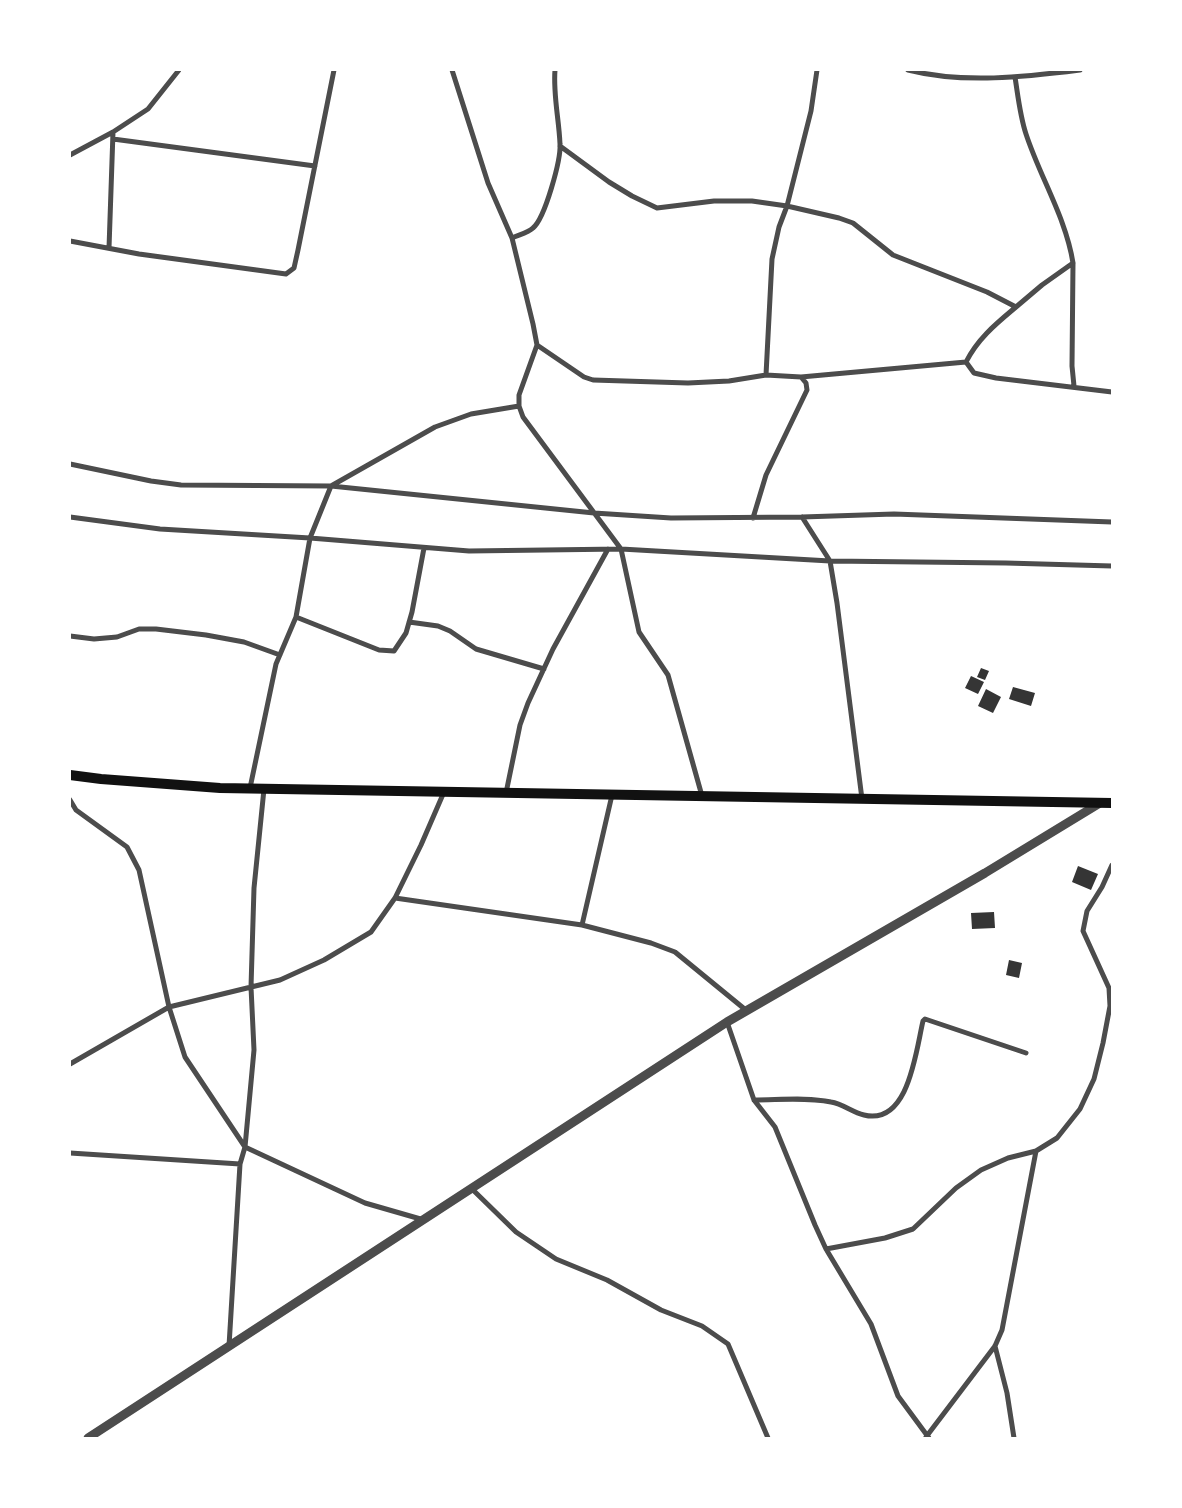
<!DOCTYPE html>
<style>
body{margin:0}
#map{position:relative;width:1182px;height:1508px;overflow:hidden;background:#fff;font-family:Rubik,sans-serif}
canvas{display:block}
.frame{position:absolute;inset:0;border:71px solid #fff;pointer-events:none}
</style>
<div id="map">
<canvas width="1182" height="1508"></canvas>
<div class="frame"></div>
</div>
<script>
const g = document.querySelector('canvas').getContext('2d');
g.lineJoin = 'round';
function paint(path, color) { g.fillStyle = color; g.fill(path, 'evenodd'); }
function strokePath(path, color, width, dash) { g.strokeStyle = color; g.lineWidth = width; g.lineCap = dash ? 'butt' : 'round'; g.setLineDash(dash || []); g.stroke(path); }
const building = new Path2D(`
 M981,668L989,671L985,680L977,677Z
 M971,676L984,682L978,694L965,688Z
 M1013,687L1035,693L1031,706L1009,699Z
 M986,689L1001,697L993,713L978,706Z
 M1078,866L1098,874L1091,890L1072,882Z
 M994,912L995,928L972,929L971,913Z
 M1009,960L1022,963L1019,978L1006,975Z`);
const minor = new Path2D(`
 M452,70L488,183L512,238L533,324L537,345L519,395V406L523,417L621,549L639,632L668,675L702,796
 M908,70C963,84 1025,77 1080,70
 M1015,77C1018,96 1020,116 1026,134C1040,177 1066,218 1073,263L1072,366L1074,386
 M113,139L315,166
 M560,146L609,182L632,196L657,208L714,201H752L787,206L839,218L853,223L893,255L987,292L1016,307L1042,285L1073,263
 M70,155L113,132
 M512,238C518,235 528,233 533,228C545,218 561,160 560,144C559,119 553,95 555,70
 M70,241L139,254L286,274L294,268L298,250L334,70
 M109,248L113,132L148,109L179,70
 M1016,307C997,323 978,338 966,362L974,373L996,378L1112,392
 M537,345L584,377L593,380L688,383L729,381L766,375L801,377L806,383L807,390L766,475L753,518
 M766,375L772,259L779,227L787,206L811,111L817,70
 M801,377L966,362
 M70,464L151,481L181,485L331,486L594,513L671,518L802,517L894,514L1112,522
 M70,517L160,529L310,538L469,551L621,549L830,561L1006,563L1112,566
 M802,517L830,561L837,603L862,799
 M296,617L379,650L394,651L406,633L412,612L424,548
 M409,622L438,626L450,631L476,649L544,669
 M70,636L94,639L117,637L139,629H156L206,635L244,642L280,655
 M250,788L276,664L296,617L310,538L331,486L435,427L471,414L519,406
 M506,793L520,725L528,703L553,649L608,549
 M70,800L76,810L127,847L139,870L169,1007L185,1057L245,1147L365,1203L424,1220
 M395,898L582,925L651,943L675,952L747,1011
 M582,925L612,795
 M727,1022L754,1100L775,1127L815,1225L826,1249L871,1324L898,1396L929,1438
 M70,1064L169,1007L280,980L324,960L371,932L395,898L421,845L444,792
 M754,1100C779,1100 807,1097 831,1102C843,1104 852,1112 864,1115C909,1126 916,1050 923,1021L925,1019L1026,1053
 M70,1153L240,1164
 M472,1189L516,1232L556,1259L607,1280L661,1310L702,1326L728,1344L768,1438
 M826,1249L885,1238L913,1229L956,1188L981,1170L1008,1158L1036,1151L1057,1138L1080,1109L1094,1079L1103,1043L1110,1006L1109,988L1083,931L1087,911L1102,887L1112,865
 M229,1346L240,1164L245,1147L254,1050L251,987L254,888L264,789
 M995,1346L1007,1393L1014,1438
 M926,1437L995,1346L1002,1330L1036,1151`);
const tertiary = new Path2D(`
 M88,1438L727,1022L985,873L1100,803`);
const secondary = new Path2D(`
 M70,775L101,779L220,788L1112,803`);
paint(building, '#353535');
strokePath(minor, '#4c4c4c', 5);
strokePath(tertiary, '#4c4c4c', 9);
strokePath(secondary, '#111', 10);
</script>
